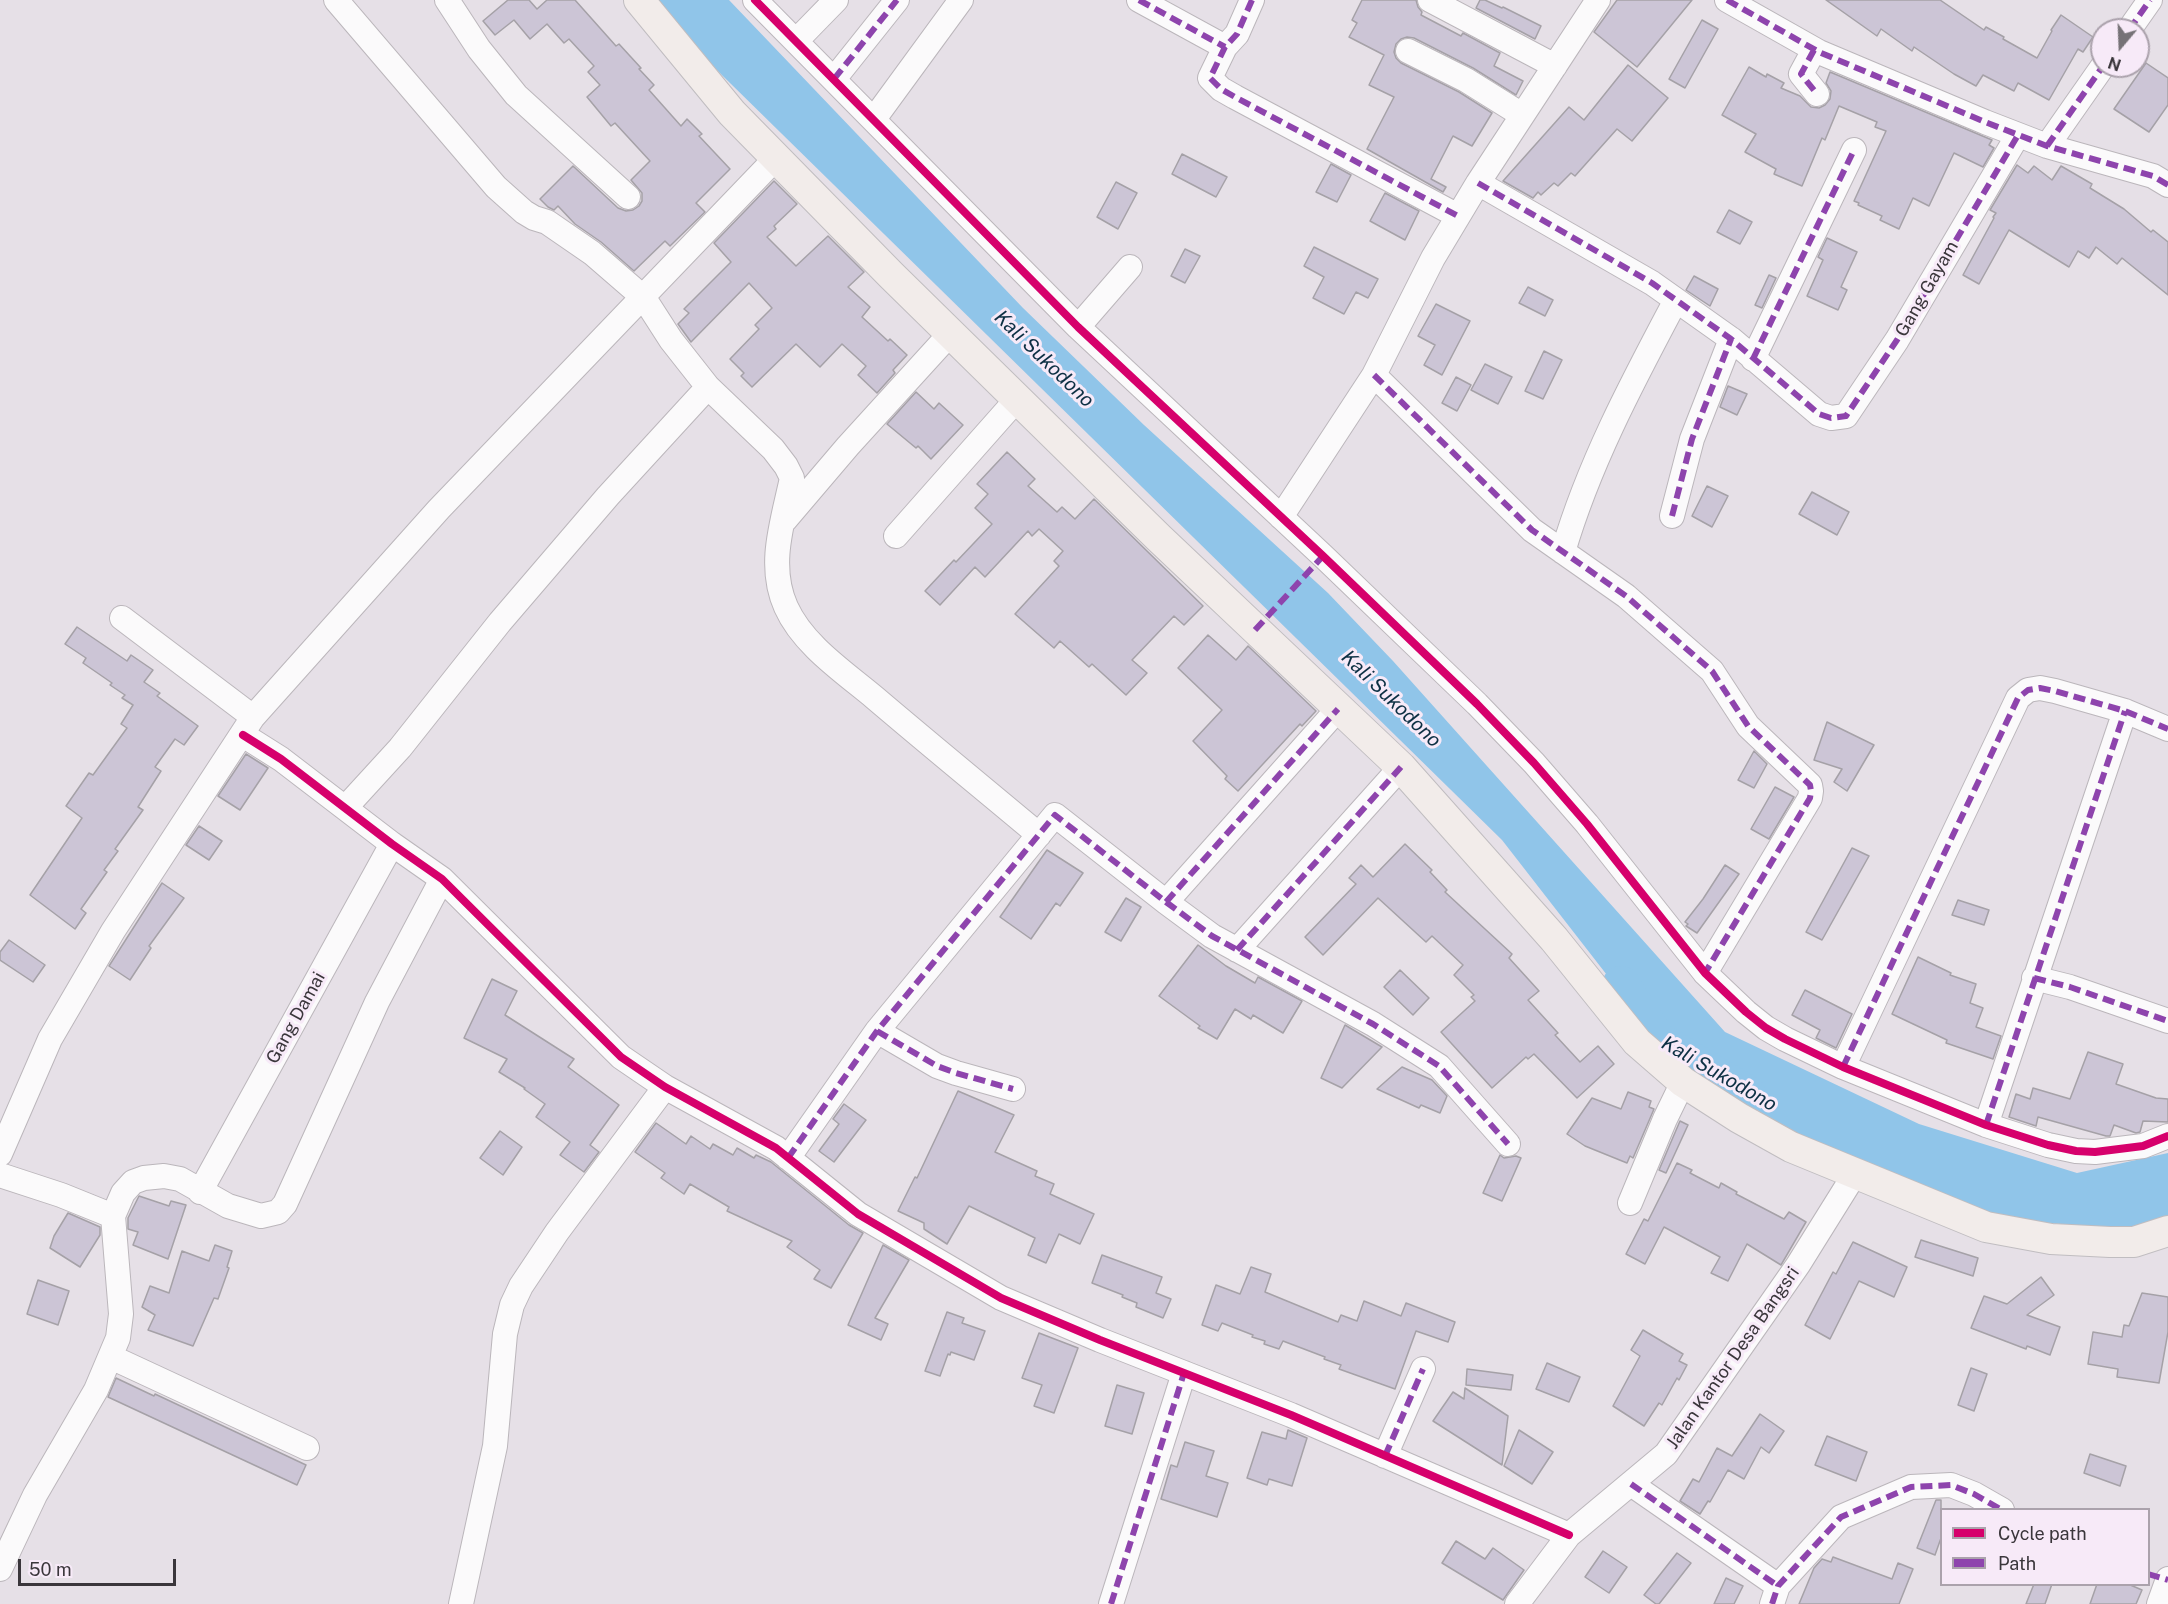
<!DOCTYPE html>
<style>
body{margin:0}
#map{position:relative;width:2168px;height:1604px;overflow:hidden;background:#e6e0e7;font-family:"Public Sans",sans-serif}
canvas{display:block}
.legend{position:absolute;left:1940px;top:1508px;width:210px;height:78px;box-sizing:border-box;background:#f7eaf8;border:2px solid #aba2ac;margin:0;padding:8px 10px;list-style:none;font-size:18px;color:#3a363b}
.legend li{display:flex;align-items:center;gap:12px;height:30px}
.legend b{width:30px;border:2px solid #aba2ac}
.north{position:absolute;left:2090px;top:18px;width:60px;height:60px;box-sizing:border-box;background:#f7eaf8;border:2px solid #aba2ac;border-radius:50%;rotate:199deg;font-size:16px;font-weight:700;line-height:24px;text-align:center;color:#3a363b}
.north::after{content:'';display:block;margin:auto;width:21px;height:27px;background:#767277;clip-path:polygon(50% 0,100% 100%,50% 72%,0 100%)}
.scale{position:absolute;left:18px;top:1559px;width:158px;height:27px;box-sizing:border-box;border:3px solid #3a363b;border-top:0;padding-left:8px;font-size:18px;line-height:21px;white-space:nowrap;color:#3a363b;-webkit-text-stroke:4px #f7eaf8;paint-order:stroke}
</style>
<div id="map">
<canvas width="2168" height="1604"></canvas>
<ul class="legend">
<li><b style="height:8px;background:#d6006c"></b>Cycle path</li>
<li><b style="height:8px;background:#8e44ad"></b>Path</li>
</ul>
<div class="north">N</div>
<div class="scale">50 m</div>
</div>
<script>
const g = document.querySelector('canvas').getContext('2d');
g.lineJoin = 'round';
function paint(path, color) { g.fillStyle = color; g.fill(path, 'evenodd'); }
function strokePath(path, color, width, dash) { g.strokeStyle = color; g.lineWidth = width; g.lineCap = dash ? 'butt' : 'round'; g.setLineDash(dash || []); g.stroke(path); }
function drawText(font, color, halo, rows, align = 'center') {
  g.font = font + ' "Public Sans",sans-serif'; g.lineWidth = 6; g.setLineDash([]); g.textBaseline = 'middle'; g.strokeStyle = halo; g.fillStyle = color; for (const [text, x, y, turn = 0] of rows) {
    g.save(); g.translate(x, y); g.rotate((+turn || 0) * Math.PI / 180); g.textAlign = isNaN(turn) ? turn : align; if (halo) g.strokeText(text, 0, 0); g.fillText(text, 0, 0); g.restore();
  }
}
const water = new Path2D(`
 M657,0H729L1023,308L1144,425L1328,593L1393,661L1725,1032L1919,1124L2077,1173L2168,1153V1222L2146,1230L2004,1220L1794,1138L1645,1024L1502,840L679,33Z`);
const river = new Path2D(`
 M1621,985L1657,1040L1747,1094`);
const building = new Path2D(`
 M508,0H529L537,9L547,0H575L616,46L619,44L641,68L639,69L654,85L649,90L681,126L687,119L702,134L699,136L730,169L696,203L705,212L670,246L665,241L634,271L601,242L575,224L558,206L554,210L548,207L540,199L573,166L618,208L626,211L633,210L639,206L642,201V193L631,180L650,161L615,123L611,126L587,97L600,85L588,72L594,66L569,39L564,43L547,24L530,39L514,20L495,35L483,21Z
 M1362,0H1416L1418,7L1422,12L1421,15L1461,36L1463,33L1500,53L1494,66L1523,81L1516,95L1473,68L1414,38L1407,37L1401,39L1396,44L1394,52L1396,58L1401,63L1459,92L1492,113L1472,146L1453,136L1431,179L1446,187L1443,192L1367,149L1394,97L1369,85L1384,55L1349,37L1357,23L1352,20Z
 M1480,0H1485L1502,8L1503,7L1541,26L1535,39L1476,8Z
 M1617,0H1692L1637,67L1594,32Z
 M1826,0H1940L1984,30L1986,27L2004,37L2003,39L2037,58L2052,31L2051,30L2061,15L2093,37L2083,52L2078,49L2049,100L2018,83L2014,91L1983,75L1976,86L1954,74L1914,47L1912,51L1881,29L1877,36Z
 M1702,20L1718,29L1685,88L1669,79Z
 M2146,63L2168,78V105L2149,132L2114,109Z
 M1628,65L1668,98L1632,141L1617,129L1575,176L1571,173L1558,186L1554,183L1541,195L1538,192L1533,198L1503,181L1569,107L1584,120Z
 M1749,67L1766,77L1767,74L1784,83L1781,88L1800,96L1811,107L1819,108L1825,105L1830,99L1831,91L1826,83L1830,72L1992,140L1989,145L1994,148L1983,167L1954,153L1929,206L1913,198L1899,229L1880,220L1882,216L1858,205L1859,203L1854,201L1886,131L1875,127L1877,122L1839,106L1825,140L1822,138L1802,186L1774,174L1776,169L1745,152L1756,134L1722,115Z
 M1182,154L1227,177L1216,197L1172,174Z
 M1331,164L1351,175L1337,202L1316,192Z
 M2017,165L2028,173L2034,166L2052,180L2061,166L2092,184L2090,188L2124,209L2151,232L2153,230L2168,242V295L2122,258L2117,264L2096,247L2089,258L2078,251L2069,267L2009,230L1979,284L1963,275L1994,218L1993,217L1996,213L1990,210Z
 M774,181L797,204L774,226L776,229L767,237L796,266L828,236L864,272L848,287L870,307L862,317L888,341L890,339L907,355L893,370L895,373L877,393L858,375L866,366L842,344L820,367L796,344L752,387L741,376L744,373L730,359L759,329L755,325L772,308L749,283L691,342L678,324L689,313L684,309L731,262L714,243Z
 M1116,182L1137,193L1118,229L1097,217Z
 M1385,193L1419,211L1405,240L1370,221Z
 M1729,210L1752,222L1740,244L1717,232Z
 M1827,238L1857,252L1841,287L1847,290L1838,310L1807,296L1823,260L1818,257Z
 M1314,247L1378,279L1368,298L1356,292L1344,314L1313,298L1324,277L1304,266Z
 M1185,249L1200,256L1185,283L1171,276Z
 M1769,275L1776,278L1762,308L1755,305Z
 M1694,276L1718,289L1710,306L1686,290Z
 M1528,287L1553,300L1545,316L1519,303Z
 M1436,304L1470,321L1442,375L1424,365L1435,345L1418,336Z
 M1544,351L1562,360L1543,399L1525,391Z
 M1485,364L1512,377L1498,404L1471,390Z
 M1456,377L1471,385L1457,411L1442,403Z
 M1728,386L1747,394L1737,415L1720,407Z
 M916,392L934,409L939,403L963,425L931,459L918,446L916,448L887,424Z
 M1007,452L1035,479L1028,486L1057,512L1062,507L1075,519L1094,499L1203,606L1184,625L1174,616L1132,660L1147,673L1126,695L1092,664L1089,667L1060,641L1054,648L1015,614L1059,566L1054,561L1063,551L1039,529L1032,536L1028,531L985,577L975,567L940,605L925,591L954,560L956,562L992,524L975,508L988,494L977,484Z
 M1707,486L1728,496L1712,527L1692,516Z
 M1812,492L1849,512L1837,535L1799,514Z
 M77,627L127,661L131,655L153,670L144,682L160,693L157,696L198,726L184,745L175,739L155,767L161,771L138,807L143,810L115,849L118,851L104,870L107,872L81,909L86,913L75,929L30,895L82,818L66,806L89,773L93,775L127,728L121,724L133,705L122,698L125,695L110,685L112,683L83,663L86,658L65,644Z
 M1208,635L1236,660L1248,646L1316,711L1302,726L1300,724L1238,791L1225,779L1227,776L1193,741L1222,710L1178,668Z
 M1827,722L1874,745L1847,791L1834,782L1842,769L1814,760Z
 M1754,751L1767,764L1754,788L1738,780Z
 M246,754L268,768L240,810L218,796Z
 M1775,787L1794,797L1769,839L1751,829Z
 M199,826L222,841L209,860L186,845Z
 M1405,844L1432,870L1430,872L1447,890L1445,892L1512,954L1509,958L1539,991L1528,1000L1558,1033L1555,1035L1580,1062L1598,1046L1614,1064L1577,1098L1534,1054L1528,1059L1526,1057L1492,1088L1441,1032L1475,1001L1471,997L1474,995L1454,975L1463,965L1432,936L1426,942L1378,898L1323,955L1305,937L1356,884L1349,878L1361,865L1373,877Z
 M1852,848L1869,856L1822,940L1806,932Z
 M1047,850L1083,873L1060,906L1056,903L1031,939L1000,917Z
 M1725,865L1739,874L1697,933L1686,926L1688,924L1685,922L1703,899Z
 M162,883L184,898L149,946L151,948L130,980L109,966Z
 M1126,898L1141,907L1121,941L1105,932Z
 M1958,900L1989,910L1984,925L1952,915Z
 M9,940L45,965L33,982L0,960V952Z
 M1198,945L1226,966L1255,983L1258,977L1302,1001L1283,1033L1253,1015L1251,1019L1235,1009L1217,1039L1198,1028L1200,1026L1159,996Z
 M1918,957L1951,973L1950,975L1976,984L1970,1003L1983,1008L1976,1027L2001,1036L1993,1059L1946,1043L1947,1040L1892,1014Z
 M1400,970L1429,998L1413,1015L1384,987Z
 M492,979L517,991L505,1015L574,1059L568,1067L619,1105L590,1145L599,1152L584,1172L560,1155L570,1142L536,1117L545,1104L524,1089L525,1088L499,1072L507,1059L464,1038Z
 M1805,990L1852,1014L1836,1048L1816,1038L1820,1030L1792,1015Z
 M1345,1025L1382,1047L1342,1088L1321,1078Z
 M2088,1052L2123,1064L2116,1084L2156,1098L2168,1099V1122L2143,1121L2140,1132L2136,1133L2114,1125L2110,1136H2106L2038,1117L2036,1126L2009,1117L2016,1094L2030,1099L2033,1088L2070,1099Z
 M1402,1067L1432,1080L1447,1096L1440,1113L1421,1105L1419,1108L1377,1089Z
 M958,1091L1014,1115L995,1152L1037,1171L1035,1176L1054,1184L1050,1194L1094,1214L1080,1244L1059,1234L1046,1263L1028,1255L1035,1238L969,1206L947,1244L924,1229V1223L898,1211L915,1177L917,1178Z
 M1628,1092L1651,1101L1649,1107L1654,1109L1633,1158L1630,1156L1627,1163L1585,1146L1567,1134L1592,1098L1621,1109Z
 M844,1104L866,1120L834,1162L819,1151L839,1124L833,1119Z
 M1680,1121L1688,1125L1666,1173L1659,1170Z
 M656,1123L686,1144L691,1136L710,1149L713,1144L733,1155L737,1148L754,1158L756,1155L771,1162L849,1225L863,1233L831,1288L814,1279L820,1270L787,1247L792,1241L727,1211L729,1207L690,1184L684,1194L661,1178L665,1173L635,1152Z
 M500,1131L522,1147L503,1175L480,1158Z
 M1500,1155L1504,1158L1516,1156L1521,1158L1502,1201L1483,1193Z
 M1677,1163L1692,1170L1690,1173L1719,1188L1721,1183L1737,1192L1736,1194L1784,1219L1789,1212L1806,1222L1781,1265L1747,1244L1728,1281L1711,1273L1720,1257L1664,1227L1645,1264L1626,1254L1644,1219L1648,1221Z
 M139,1196L169,1206L171,1201L186,1205L168,1259L133,1245L138,1232L128,1229V1218Z
 M68,1213L100,1227V1235L80,1267L50,1248L54,1236Z
 M1921,1240L1978,1258L1973,1276L1915,1257Z
 M1853,1242L1907,1267L1894,1297L1859,1281L1830,1339L1805,1325L1833,1272L1836,1274Z
 M215,1245L232,1251L227,1267L229,1268L218,1299L214,1298L193,1346L148,1330L155,1315L142,1307L150,1286L169,1293L182,1251L209,1261Z
 M883,1245L909,1260L875,1318L888,1324L881,1340L848,1325Z
 M1102,1255L1162,1277L1156,1293L1171,1299L1163,1318L1136,1307L1137,1303L1122,1297L1123,1295L1092,1283Z
 M1251,1267L1271,1274L1265,1292L1338,1322L1341,1315L1357,1321L1364,1301L1401,1316L1406,1303L1455,1322L1448,1342L1416,1331L1395,1389L1339,1369L1341,1365L1324,1359L1325,1357L1283,1341L1279,1349L1264,1344L1265,1341L1252,1337L1253,1335L1222,1323L1218,1331L1202,1325L1216,1285L1240,1294Z
 M2041,1277L2054,1295L2027,1315L2060,1327L2050,1355L2027,1346L2026,1349L1971,1328L1984,1296L2007,1304Z
 M38,1280L69,1291L58,1325L27,1314Z
 M2142,1293L2168,1297V1332L2159,1383L2117,1377L2118,1369L2088,1364L2093,1332L2122,1337L2124,1325L2129,1326Z
 M947,1312L964,1318L962,1323L985,1331L974,1360L951,1352L950,1355L948,1354L940,1376L925,1371Z
 M1643,1330L1683,1354L1679,1361L1687,1365L1679,1380L1677,1378L1662,1405L1659,1403L1644,1426L1613,1406L1640,1356L1631,1350Z
 M1039,1333L1078,1348L1054,1413L1034,1406L1042,1385L1022,1378Z
 M1547,1363L1580,1377L1569,1402L1536,1389Z
 M1971,1368L1987,1374L1974,1411L1958,1405Z
 M1467,1369L1513,1375L1511,1390L1466,1385Z
 M116,1378L154,1396L155,1394L306,1465L297,1485L108,1397Z
 M1117,1385L1144,1393L1132,1434L1105,1426Z
 M1465,1388L1508,1416L1502,1465L1433,1421L1453,1392L1464,1399Z
 M1760,1414L1784,1431L1769,1453L1761,1447L1744,1479L1728,1470L1710,1502L1708,1501L1700,1514L1680,1501L1693,1479L1699,1482L1717,1448L1732,1456Z
 M1288,1430L1307,1438L1292,1486L1269,1479L1267,1485L1247,1478L1262,1432L1286,1439Z
 M1519,1430L1553,1452L1532,1484L1504,1466Z
 M1827,1436L1867,1452L1856,1481L1815,1465Z
 M1185,1442L1214,1451L1206,1476L1228,1483L1217,1517L1161,1499L1171,1465L1177,1467Z
 M2090,1454L2126,1466L2120,1486L2084,1473Z
 M1936,1500H1941V1538L1935,1555L1917,1548Z
 M1456,1541L1485,1559L1493,1548L1524,1570L1503,1600L1442,1563Z
 M1603,1551L1627,1567L1609,1593L1585,1577Z
 M1677,1553L1691,1563L1659,1604H1656L1644,1595Z
 M1833,1557L1892,1579L1898,1563L1913,1569L1899,1604H1799L1814,1568L1822,1559L1831,1562Z
 M1726,1578L1743,1586L1734,1604H1714Z
 M2034,1584H2052L2045,1604H2026Z
 M2097,1584H2128L2142,1590L2136,1604H2090Z`);
const minor = new Path2D(`
 M336,0L496,187L524,212L534,218L547,222L592,253L644,298L671,340L708,387L773,449L786,466L792,478C783,521 767,565 786,607C803,645 844,672 875,698C929,744 984,789 1039,835
 M447,0L479,49L516,95L628,197
 M755,0L1078,327L1323,556L1477,704L1534,763L1587,824L1705,973L1746,1012L1766,1028L1785,1039L1843,1067L1986,1125L2048,1145L2076,1151L2095,1152L2143,1146L2168,1136
 M1139,0L1225,47
 M1252,0L1237,34L1225,47L1210,78L1221,89L1235,97L1458,216
 M1430,0L1555,66
 M1727,0L1819,52L1985,122L2047,146L2153,176L2168,185
 M2129,30L2150,0
 M796,41L836,0
 M1814,50L1801,74L1817,94
 M1408,51L1466,80L1522,115
 M834,79L897,0
 M874,119L961,0
 M2047,146L2103,66
 M1478,183L1652,283L1731,339L1819,414L1831,418L1846,416L1897,340L2018,135
 M1078,327L1130,267
 M1753,359L1854,150
 M1374,375L1532,530L1626,596L1712,671L1748,726L1810,785L1811,791L1810,798L1705,973
 M1672,516L1692,439L1731,339
 M1281,517L1374,375L1433,258L1478,183L1598,0
 M785,520L848,446L950,334
 M896,536L1018,398
 M1563,552C1589,463 1633,381 1676,300
 M122,618L253,717
 M243,735L281,759L392,844L442,879L621,1057L665,1087L776,1148L858,1214L1001,1298L1100,1340L1291,1415L1569,1535
 M346,807L400,748L500,622L608,496L708,387
 M1166,902L1338,709
 M1237,950L1401,767
 M2034,978L2070,987L2168,1021
 M877,1031L937,1066L956,1073L1013,1089
 M1843,1067L2018,698L2028,690L2040,688L2055,691L2125,711L2168,729
 M1986,1125L2125,711
 M0,1154L50,1039L113,931L253,717L439,509L776,158
 M788,1158L877,1031L1055,815L1166,902L1212,936L1373,1024L1439,1066L1508,1144
 M0,1175L61,1195L113,1216
 M200,1192L392,844
 M1630,1203L1665,1119L1683,1082
 M111,1357L307,1448
 M1385,1456L1423,1369
 M1631,1484L1778,1586
 M0,1569L35,1495L96,1390L118,1338L121,1314L113,1216L123,1193L133,1182L144,1178L164,1176L180,1179L228,1206L261,1216L278,1212L285,1204L377,1002L442,879
 M461,1604L495,1446L505,1334L512,1305L521,1286L557,1232L665,1087
 M1111,1604L1184,1373
 M1517,1604L1569,1535L1666,1454L1798,1265L1856,1172
 M1772,1604L1778,1586L1841,1517L1911,1487L1951,1485L1974,1494L2002,1510
 M2159,1604L2168,1579`);
const major = new Path2D(`
 M639,0L732,113L891,275L1159,538L1401,767L1554,939L1637,1042L1683,1082L1739,1118L1791,1147L1986,1227L2051,1239L2110,1242H2134L2168,1231`);
const quiet = new Path2D(`
 M1139,0L1225,47
 M1252,0L1237,34L1225,47L1210,78L1221,89L1235,97L1458,216
 M1727,0L1819,52L1985,122L2047,146L2153,176L2168,185
 M2129,30L2150,0
 M1814,50L1801,74L1817,94
 M834,79L897,0
 M2047,146L2103,66
 M1478,183L1652,283L1731,339L1819,414L1831,418L1846,416L1897,340L2018,135
 M1753,359L1854,150
 M1374,375L1532,530L1626,596L1712,671L1748,726L1810,785L1811,791L1810,798L1705,973
 M1672,516L1692,439L1731,339
 M1255,630L1323,556
 M1166,902L1338,709
 M1237,950L1401,767
 M2034,978L2070,987L2168,1021
 M877,1031L937,1066L956,1073L1013,1089
 M1843,1067L2018,698L2028,690L2040,688L2055,691L2125,711L2168,729
 M1986,1125L2125,711
 M788,1158L877,1031L1055,815L1166,902L1212,936L1373,1024L1439,1066L1508,1144
 M1385,1456L1423,1369
 M1631,1484L1778,1586
 M2148,1574L2168,1580
 M1111,1604L1184,1373
 M1772,1604L1778,1586L1841,1517L1911,1487L1951,1485L1974,1494L2002,1510`);
const cycleway = new Path2D(`
 M755,0L1078,327L1323,556L1477,704L1534,763L1587,824L1705,973L1746,1012L1766,1028L1785,1039L1843,1067L1986,1125L2048,1145L2076,1151L2095,1152L2143,1146L2168,1136
 M243,735L281,759L392,844L442,879L621,1057L665,1087L776,1148L858,1214L1001,1298L1100,1340L1291,1415L1569,1535`);
const streetNames = [
 ["Gang Gayam",1927,289,-60],
 ["Gang Damai",296,1018,-61],
 ["Jalan Kantor Desa Bangsri",1733,1358,-55]
];
const waterNames = [
 ["Kali Sukodono",1044,359,44],
 ["Kali Sukodono",1391,699,44],
 ["Kali Sukodono",1719,1074,30]
];
paint(water, '#90c5e9');
strokePath(river, '#90c5e9', 38);
paint(building, '#ccc5d6');
strokePath(building, '#a5a1a7', 1.5);
strokePath(minor, '#bbb6bb', 26);
strokePath(major, '#c0bdc0', 32);
strokePath(minor, '#fbfafb', 24);
strokePath(major, '#f2ecea', 30);
strokePath(quiet, '#8e44ad', 6, [12, 6]);
strokePath(cycleway, '#d6006c', 8);
drawText('18px', '#3a363b', '#f7eaf8', streetNames);
drawText('italic 20px', '#0d3044', '#f7eaf8', waterNames);
</script>
